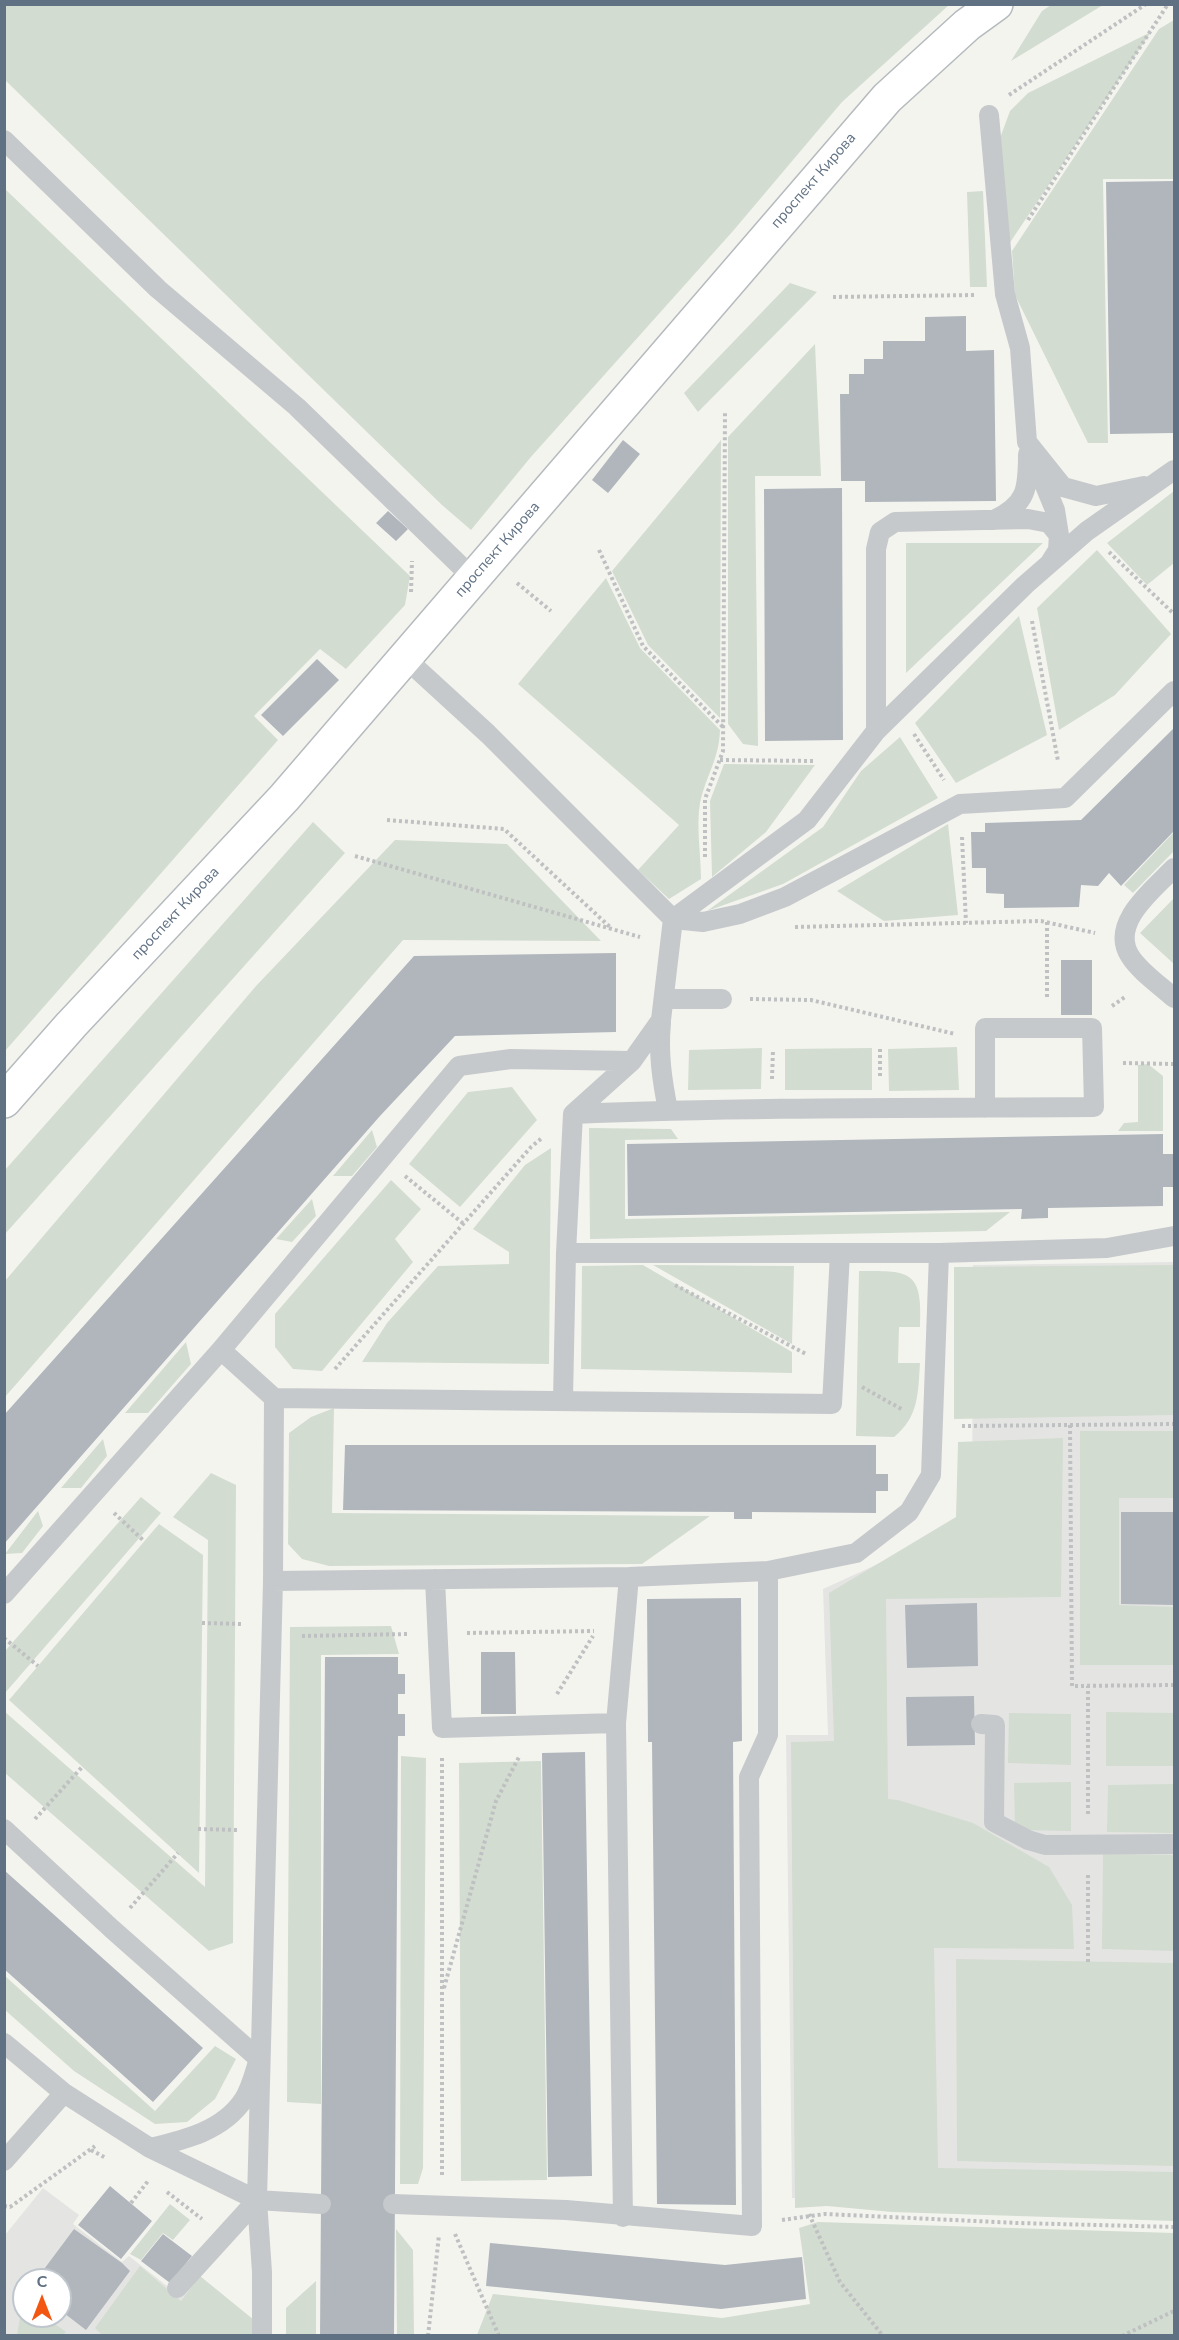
<!DOCTYPE html>
<meta charset="utf-8">
<style>
body{margin:0}
#map{position:relative;width:1179px;height:2340px;overflow:hidden;background:#f4f4ef;font-family:"Nunito Sans",sans-serif}
canvas{display:block}
.frame{position:absolute;inset:0;border:6px solid #607183;pointer-events:none}
.north{position:absolute;left:12px;top:2268px;width:60px;height:60px;box-sizing:border-box;background:#fff;border:2px solid #bfc6cd;border-radius:50%;rotate:0deg;font-size:16px;font-weight:700;line-height:24px;text-align:center;color:#607183}
.north::after{content:'';display:block;margin:auto;width:21px;height:27px;background:#f35611;clip-path:polygon(50% 0,100% 100%,50% 72%,0 100%)}
</style>
<div id="map">
<canvas width="1179" height="2340"></canvas>
<div class="frame"></div>
<div class="north">С</div>
</div>
<script>
const g = document.querySelector('canvas').getContext('2d');
g.lineJoin = 'round';
function paint(path, color) { g.fillStyle = color; g.fill(path, 'evenodd'); }
function strokePath(path, color, width, dash) { g.strokeStyle = color; g.lineWidth = width; g.lineCap = dash ? 'butt' : 'round'; g.setLineDash(dash || []); g.stroke(path); }
function drawText(font, color, halo, rows, align = 'center') {
  g.font = font + ' "Nunito Sans",sans-serif'; g.lineWidth = 6; g.setLineDash([]); g.textBaseline = 'middle'; g.strokeStyle = halo; g.fillStyle = color; for (const [text, x, y, turn = 0] of rows) {
    g.save(); g.translate(x, y); g.rotate((+turn || 0) * Math.PI / 180); g.textAlign = isNaN(turn) ? turn : align; if (halo) g.strokeText(text, 0, 0); g.fillText(text, 0, 0); g.restore();
  }
}
const built = new Path2D(`
 M1174,1262V2203L792,2198L786,1735H828L823,1589L972,1521L973,1265Z
 M43,2188L79,2215L73,2224L122,2262L129,2256L181,2297L197,2276L253,2336H5V2235ZM24,2280H60V2316H24Z`);
const green = new Path2D(`
 M4,5L5,4L949,5L842,102L733,231L530,458L471,530L442,505L5,80Z
 M1051,5H1103L1011,61L1042,11Z
 M1174,20V179H1103L1108,443H1088L1015,295L1012,251L1159,29Z
 M1151,32L1009,244L1000,138L1010,111L1028,93Z
 M5,189L410,576L405,605L346,669L320,649L254,716L278,740L5,1051Z
 M983,191L987,287H970L967,192Z
 M790,283L817,292L698,412L684,393Z
 M815,344L821,476H755L758,746L743,744L728,724V437Z
 M721,440L720,718L648,645L612,571Z
 M1174,491V563L1147,585L1107,543Z
 M906,543H1043L906,673Z
 M1097,550L1171,634L1115,695L1059,730L1037,608Z
 M606,578L640,648L720,730C719,760 706,775 700,803C696,826 701,855 701,879L669,899L638,870L679,825L518,684Z
 M1019,616L1047,735L956,783L915,723Z
 M900,737L938,798L783,884L707,911L823,827L861,771Z
 M724,764L815,765L766,832L712,877L710,801Z
 M313,822L345,853L5,1234V1170Z
 M948,824L958,915L884,921L837,891Z
 M1174,832V851L1133,893L1124,885Z
 M395,840L507,844L601,941L403,940L5,1397V1281L256,986Z
 M1174,898V964L1140,933Z
 M957,1047L959,1090L889,1091L888,1049Z
 M762,1048L761,1089L688,1090L689,1050Z
 M872,1048V1090H785V1049Z
 M1148,1064L1163,1076V1131H1118L1124,1123L1138,1122V1065Z
 M512,1087L537,1120L460,1207L409,1164L468,1092Z
 M589,1128L671,1129L678,1139L625,1140V1219L1010,1212L986,1231L590,1239Z
 M372,1130L377,1147L352,1176H333Z
 M551,1148L549,1364L362,1362L387,1323L438,1266L509,1264V1252L473,1229L525,1165Z
 M391,1180L421,1209L395,1239L413,1262L322,1371L293,1369L275,1347V1314Z
 M312,1199L316,1216L292,1242L276,1239Z
 M643,1265L792,1352V1373L581,1369L582,1266Z
 M653,1265L794,1266L792,1344Z
 M1174,1265V1415L954,1419V1267Z
 M859,1271C909,1271 923,1269 920,1327H899L898,1363H920C918,1393 919,1417 894,1437L856,1436Z
 M186,1342L191,1364L148,1413H125Z
 M334,1408L332,1513L710,1516L642,1564L329,1566L302,1559L288,1544L289,1433L311,1417Z
 M1080,1431H1174V1498H1119V1605L1174,1607V1665H1080Z
 M1063,1438L1061,1597L886,1599L888,1799L898,1800L973,1823L1049,1867L1072,1905L1074,1949L934,1948L938,2168L1174,2172V2221L892,2212L827,2206L795,2208L791,1742L834,1741L829,1593L956,1517L958,1442Z
 M103,1439L107,1456L81,1488H61Z
 M211,1473L236,1485L233,1943L209,1951L5,1773L4,1711L205,1887L208,1540L173,1517Z
 M141,1497L161,1513L5,1693V1651Z
 M38,1511L43,1526L22,1553L5,1554Z
 M159,1524L203,1555L199,1873L9,1700Z
 M391,1626L399,1654L321,1655V2104L287,2102L290,1627Z
 M1106,1712L1174,1713V1766H1106Z
 M1009,1713L1071,1714V1765L1008,1763Z
 M401,1756L426,1758L423,2168L418,2184H400Z
 M541,1761L547,2180L461,2181L459,1763Z
 M1071,1782V1831L1015,1830L1014,1783Z
 M1174,1784V1833L1107,1832L1108,1785Z
 M1103,1854L1174,1855V1951L1102,1949Z
 M956,1959L1174,1963V2166L957,2161Z
 M5,1976L155,2111L215,2046L236,2059L215,2099L187,2122L155,2124L74,2071L5,2010Z
 M170,2204L190,2220L173,2240L163,2233L141,2260L130,2254Z
 M818,2222L1174,2233V2335H477L493,2294L722,2318L810,2304L799,2228Z
 M396,2229L413,2250L414,2335H397Z
 M140,2266L181,2301L200,2276L254,2320L253,2335L103,2336L95,2328Z
 M316,2281V2335H286V2308Z
 M23,2300L24,2316H44L66,2332L63,2335H17Z`);
const building = new Path2D(`
 M1174,181V433L1110,434L1106,182Z
 M966,316V351L994,350L996,501L865,502V481H841L840,394H849V374H864V359H883V341H925V317Z
 M623,440L640,454L608,493L592,480Z
 M842,488L843,740L765,741L764,489Z
 M388,511L408,529L396,541L376,523Z
 M317,659L339,680L283,736L261,715Z
 M1174,728V831L1121,886L1109,873L1098,886L1081,885L1079,907L1004,908V894L986,893V868H972L971,832H985V823L1081,820Z
 M616,953V1032L455,1036L380,1116L4,1544V1415L414,956Z
 M1061,960H1092V1015H1061Z
 M1163,1134V1154H1174V1187H1163V1206L1048,1208V1218L1021,1219L1022,1209L628,1216L627,1144Z
 M345,1445H876V1474H888V1491H876V1513L752,1512V1519H734V1512L343,1510Z
 M1121,1512H1174V1605L1121,1604Z
 M741,1598L742,1741L733,1742L736,2205L657,2204L652,1742H648L647,1599Z
 M977,1603L978,1666L907,1668L905,1605Z
 M481,1652H515L516,1714H481Z
 M325,1657H398V1674H405V1694H398V1714H405V1736H398L394,2336H320Z
 M974,1696L975,1745L907,1746L906,1697Z
 M585,1752L592,2176L548,2177L542,1753Z
 M4,1870L203,2048L153,2102L4,1969Z
 M110,2186L152,2221L121,2259L78,2225Z
 M74,2229L122,2263L130,2271L86,2330L60,2310V2280H36Z
 M163,2234L192,2256L170,2283L141,2261Z
 M490,2243L725,2265L802,2257L806,2299L721,2309L486,2286Z`);
const path = new Path2D(`
 M1009,95L1146,4
 M1028,220L1168,4
 M833,297L976,295
 M599,550L643,646L723,727
 M1109,552L1174,614
 M517,583L551,611
 M411,592L412,561
 M1032,621L1058,761
 M914,734L944,780
 M720,760L815,761
 M387,820L504,829L611,928
 M962,837L966,923
 M355,856L640,937
 M705,857V799L723,751L725,412
 M1047,922V1000
 M795,927L1041,921L1095,933
 M750,999L811,1000L955,1034
 M1112,1006L1125,997
 M880,1049V1078
 M1123,1063L1174,1064
 M772,1079L773,1050
 M405,1176L465,1225
 M675,1285L806,1354
 M335,1369L531,1147L542,1138
 M862,1387L903,1410
 M1070,1425L1072,1686L1174,1685
 M962,1426L1174,1424
 M114,1513L144,1541
 M202,1623L243,1624
 M467,1633L594,1631
 M302,1636L408,1634
 M4,1638L38,1666
 M557,1694L593,1636
 M442,1758V2176
 M1088,1814V1686
 M35,1819L82,1767
 M198,1829L238,1830
 M130,1908L178,1853
 M1088,1962V1873
 M444,1988L496,1801L519,1757
 M91,2150L106,2158
 M167,2192L202,2219
 M131,2203L148,2181
 M4,2206L10,2207L95,2146
 M809,2214L840,2282L883,2336
 M782,2220L825,2214L1018,2223L1174,2227
 M455,2234L499,2336
 M428,2336L439,2235
 M1122,2336L1174,2311`);
const service = new Path2D(`
 M989,115L1005,294L1020,348L1027,442L1063,487L1096,496L1144,486
 M4,140L158,289L297,407L473,578
 M1036,464L1055,510L1059,535
 M1174,470L1087,531L1025,585L876,731L807,820L673,919L661,1020L632,1061L573,1114L566,1253H939L1107,1248L1174,1236
 M994,520C1027,504 1028,489 1028,454
 M405,658L488,734L673,919L703,922L740,914L785,897L960,804L1065,798L1174,691
 M876,731V549L880,532L895,522L1028,519L1049,523L1059,535L1058,550L1051,561
 M1174,868C1154,889 1109,923 1130,956C1140,972 1161,986 1174,998
 M665,999H722
 M661,1023C658,1053 662,1080 668,1110
 M573,1114C747,1107 920,1108 1094,1107L1092,1028H985V1108
 M274,1398L832,1404L840,1253
 M563,1400L566,1253
 M435,1579L442,1728L616,1723
 M273,1581L629,1577L768,1571L856,1553L909,1512L931,1475L939,1253
 M4,1594L221,1350
 M981,1724L995,1725L994,1822L1028,1840L1045,1845L1174,1844
 M4,1829L112,1929L259,2059C255,2071 251,2088 244,2099C223,2131 184,2140 150,2148
 M4,2043L64,2093
 M4,2161L64,2093L150,2148L257,2200L321,2204
 M393,2204L566,2210L752,2226L749,1777L768,1735V1571
 M623,2217L616,1723L629,1577
 M177,2288L257,2200
 M262,2336V2272L257,2200L273,1581L274,1398L221,1350L459,1066L511,1059L632,1061`);
const secondary = new Path2D(`
 M4,1101L71,1025L284,798L887,98L967,25L996,4`);
const streetNames = [
 ["проспект Кирова",814,181,-49],
 ["проспект Кирова",498,550,-49],
 ["проспект Кирова",176,914,-47]
];
paint(built, '#e4e5e3');
paint(green, '#d3dcd0');
paint(building, '#b0b6bc');
strokePath(secondary, '#b5babf', 36);
strokePath(path, '#bec0c2', 4, [3, 3]);
strokePath(service, '#c6c9cc', 20);
strokePath(secondary, '#fff', 33);
drawText('15px', '#607183', '#fff', streetNames);
</script>
